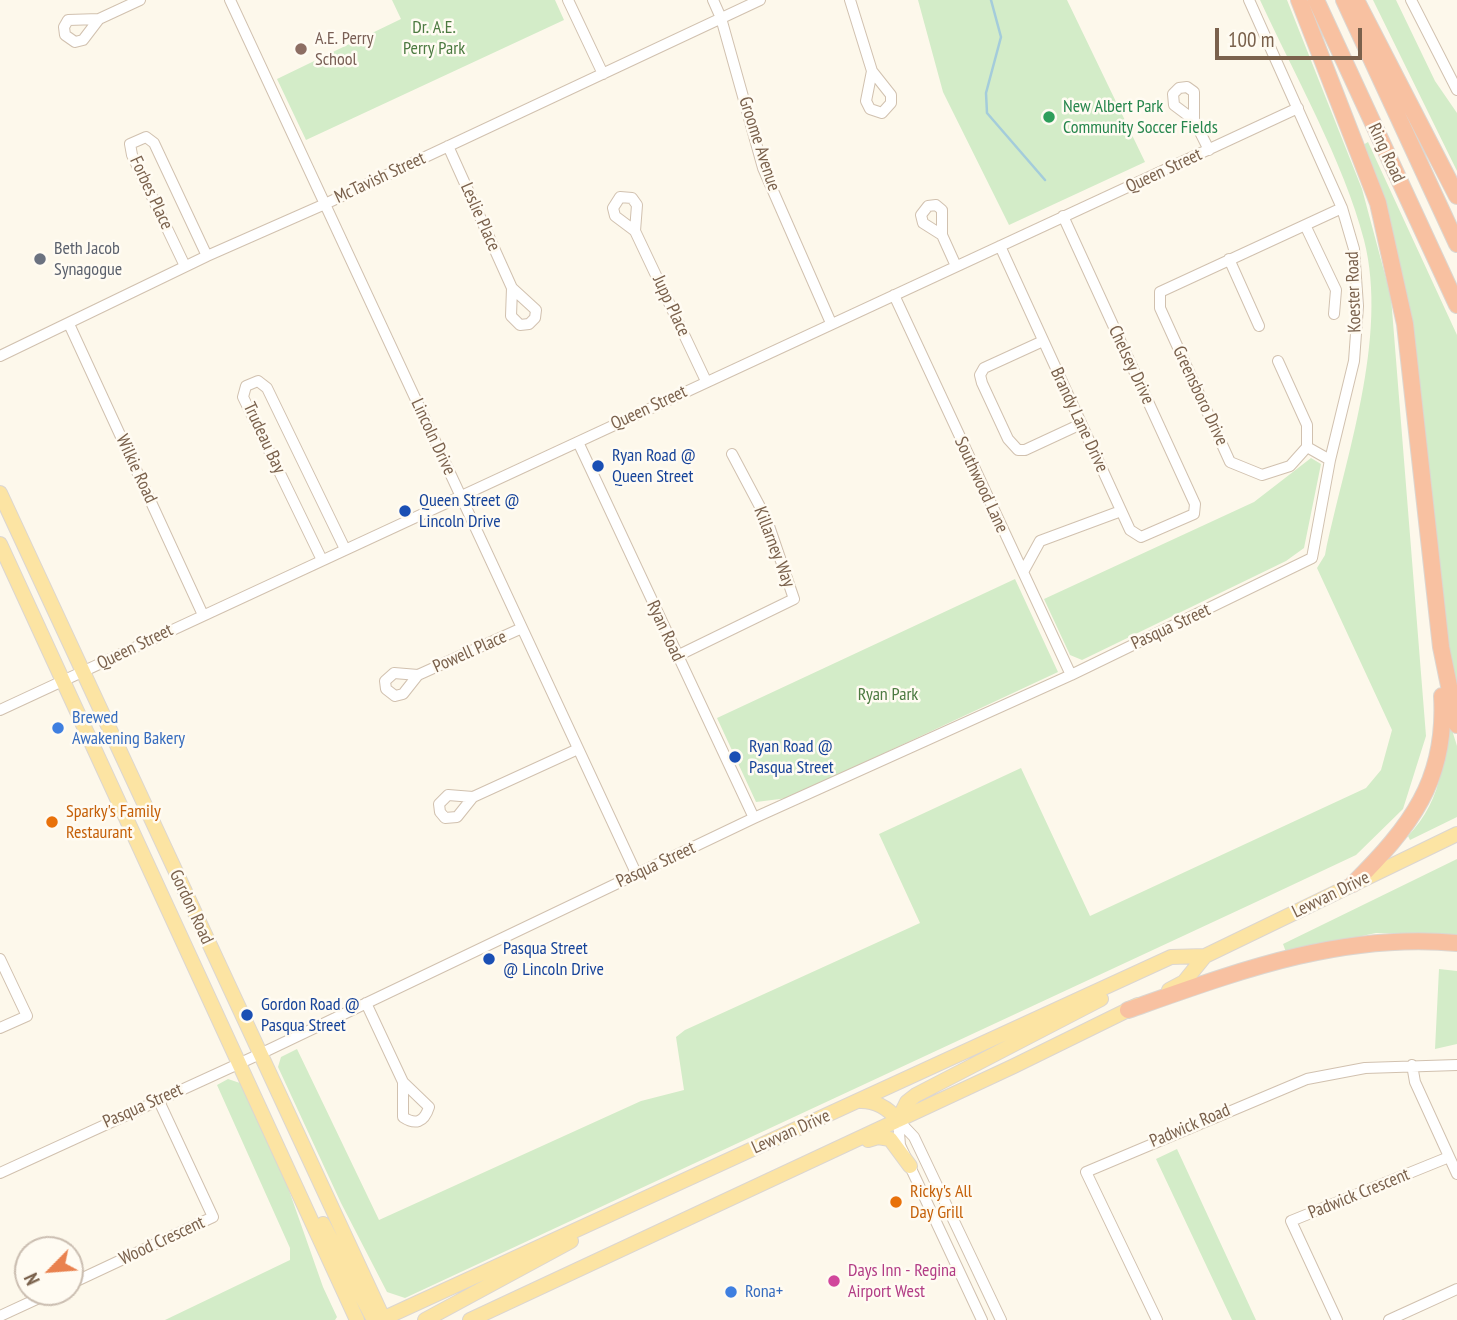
<!DOCTYPE html>
<style>
body{margin:0}
#map{position:relative;width:1457px;height:1320px;overflow:hidden;background:#fdf8eb;font-family:"PT Sans Narrow",sans-serif}
canvas{display:block}
.north{position:absolute;left:14px;top:1236px;width:70px;height:70px;box-sizing:border-box;background:#fffbf2;border:2px solid #cabdb0;border-radius:50%;rotate:245deg;font-size:19px;font-weight:700;line-height:28px;text-align:center;color:#7a614c}
.north::after{content:'';display:block;margin:auto;width:24px;height:32px;background:#e9814e;clip-path:polygon(50% 0,100% 100%,50% 72%,0 100%)}
.scale{position:absolute;left:1215px;top:28px;width:147px;height:32px;box-sizing:border-box;border:4px solid #7a614c;border-top:0;padding-left:9px;font-size:21px;line-height:24px;white-space:nowrap;color:#7a614c;-webkit-text-stroke:5px #fffbf2;paint-order:stroke}
</style>
<div id="map">
<canvas width="1457" height="1320"></canvas>
<div class="north">N</div>
<div class="scale">100 m</div>
</div>
<script>
const g = document.querySelector('canvas').getContext('2d');
g.lineJoin = 'round';
function paint(path, color) { g.fillStyle = color; g.fill(path, 'evenodd'); }
function strokePath(path, color, width, dash) { g.strokeStyle = color; g.lineWidth = width; g.lineCap = dash ? 'butt' : 'round'; g.setLineDash(dash || []); g.stroke(path); }
function drawText(font, color, halo, rows, align = 'center') {
  g.font = font + ' "PT Sans Narrow",sans-serif'; g.lineWidth = 5; g.setLineDash([]); g.textBaseline = 'middle'; g.strokeStyle = halo; g.fillStyle = color; for (const [text, x, y, turn = 0] of rows) {
    g.save(); g.translate(x, y); g.rotate((+turn || 0) * Math.PI / 180); g.textAlign = isNaN(turn) ? turn : align; if (halo) g.strokeText(text, 0, 0); g.fillText(text, 0, 0); g.restore();
  }
}
const green = new Path2D(`
 M392,0H555L564,20L306,140L277,79L401,19Z
 M918,0H1067L1145,162L1009,225L943,92Z
 M1260,0H1287L1362,189L1391,297L1426,736L1403,809L1356,855L1256,902L405,1298L387,1292L341,1203L278,1067L281,1057L297,1049L379,1220L641,1101L684,1090L676,1037L685,1030L920,923L879,834L1021,768L1090,916L1366,788L1381,770L1392,730L1317,568L1325,555C1345,458 1389,338 1364,240C1344,162 1294,74 1260,0Z
 M1373,0H1396L1435,81L1457,113V171Z
 M1368,142L1457,335V689L1449,647L1412,328L1388,218L1363,145Z
 M1311,458L1321,464L1304,548L1286,561L1082,660L1070,655L1044,599L1254,502Z
 M1015,579L1058,672L788,798L756,802L717,718Z
 M1444,704L1457,746V817L1410,840L1408,836C1444,798 1447,753 1444,704Z
 M1457,859V935L1376,933L1286,952L1283,944Z
 M1439,969L1457,971V1044L1435,1049Z
 M228,1079L243,1084L285,1179L323,1287L337,1317L335,1320H165L290,1260V1248L217,1085Z
 M1177,1149L1256,1320H1232L1156,1159Z`);
const stream = new Path2D(`
 M991,0L1001,37L986,93L987,113L1045,180`);
const minor = new Path2D(`
 M230,0L636,873
 M568,0L603,74
 M713,0L721,18L763,168L831,323
 M850,0L872,71L891,95V103L882,113L870,109L866,101L872,71
 M1411,0L1457,90
 M99,19L68,20L64,27L65,35L75,42L83,40L99,19L140,0
 M1194,120V92L1187,87L1179,88L1173,94L1174,105L1194,120L1209,150
 M448,146L512,288L511,316L520,325L529,324L535,318L536,310L512,288
 M1305,225L1336,290L1334,314
 M635,231L637,205L632,198L620,197L613,208L615,216L635,231L706,381
 M942,235V210L936,205L928,206L921,215L923,223L942,235L956,266
 M1000,246L1130,530L1141,537L1194,514L1195,504L1063,216
 M1229,259L1259,326
 M185,266L132,155L130,144L146,137L154,143L207,256
 M894,295L1071,675
 M69,324L203,615
 M1043,341L984,368L980,375L982,383L1008,439L1018,450H1025L1081,424
 M0,356L207,256L325,204L760,0
 M1278,361L1307,425V447
 M578,442L754,818
 M1330,460L1307,447L1290,466L1262,475L1230,462L1160,308V292L1342,208
 M322,560L243,397L246,386L258,381L267,388L345,549
 M1023,572L1040,541L1121,511
 M677,656L794,599L767,520L732,454
 M418,675L394,673L385,681L386,689L395,696L403,694L418,675L522,628
 M0,710L1298,108
 M473,797L448,795L439,804L440,812L445,818L457,817L473,797L578,749
 M0,959L27,1016L0,1028
 M366,1003L403,1082L429,1107C424,1123 415,1125 403,1117V1082
 M1412,1065L1415,1082L1457,1174
 M898,1120L914,1137L1001,1320
 M898,1121L900,1145L982,1320
 M0,1173L260,1054L754,818L1071,675L1312,558L1330,460L1354,361L1358,306L1354,249L1342,208L1249,0
 M70,1284L213,1217L158,1099
 M0,1316L52,1292
 M1157,1320L1086,1172L1307,1079L1365,1068L1457,1065
 M1337,1320L1291,1221L1449,1157
 M1389,1320L1457,1289`);
const major = new Path2D(`
 M0,493L384,1320
 M0,544L357,1320
 M1169,990L1184,982L1205,956
 M861,1101C877,1101 888,1108 898,1120
 M898,1120L907,1102L916,1095L1101,999
 M868,1140L878,1137L890,1139L910,1166
 M323,1224L374,1320
 M380,1320L1171,957L1205,956L1457,834
 M425,1320L571,1241
 M470,1320L1014,1066L1138,1005`);
const highway = new Path2D(`
 M1299,0L1378,203L1405,324L1441,647L1457,725
 M1316,0L1457,305
 M1344,0L1457,244
 M1356,0L1457,196
 M1353,884C1410,827 1447,781 1442,696
 M1128,1010C1236,972 1341,932 1457,943`);
const markers = [
 [301,49,7,"#8d6e63"],
 [1049,117,7,"#2e9e5b"],
 [40,259,7,"#6b7280"],
 [598,466,7,"#1a4fb4"],
 [405,511,7,"#1a4fb4"],
 [58,728,7,"#3f7fe0"],
 [735,757,7,"#1a4fb4"],
 [52,822,7,"#e8710a"],
 [489,959,7,"#1a4fb4"],
 [247,1015,7,"#1a4fb4"],
 [896,1202,7,"#e8710a"],
 [834,1281,7,"#d1479c"],
 [731,1292,7,"#3f7fe0"]
];
const parkNames = [
 ["Dr. A.E.",434,28],
 ["Perry Park",434,49],
 ["Ryan Park",888,695]
];
const educationNames = [
 ["A.E. Perry",315,39],
 ["School",315,60]
];
const leisureNames = [
 ["New Albert Park",1063,107],
 ["Community Soccer Fields",1063,128]
];
const streetNames = [
 ["Groome Avenue",759,144,72],
 ["Ring Road",1386,153,65],
 ["Queen Street",1164,171,-25],
 ["McTavish Street",380,178,-25],
 ["Forbes Place",151,193,65],
 ["Leslie Place",480,217,66],
 ["Koester Road",1354,292,-92],
 ["Jupp Place",671,306,65],
 ["Chelsey Drive",1131,365,65],
 ["Greensboro Drive",1200,396,65],
 ["Queen Street",649,408,-25],
 ["Brandy Lane Drive",1079,420,65],
 ["Lincoln Drive",433,437,65],
 ["Trudeau Bay",264,438,65],
 ["Wilkie Road",136,469,65],
 ["Southwood Lane",981,485,65],
 ["Killarney Way",774,547,69],
 ["Pasqua Street",1171,627,-25],
 ["Ryan Road",665,631,65],
 ["Queen Street",135,647,-26],
 ["Powell Place",470,652,-24],
 ["Pasqua Street",656,865,-25],
 ["Lewvan Drive",1331,895,-26],
 ["Gordon Road",191,907,65],
 ["Pasqua Street",143,1106,-24],
 ["Padwick Road",1190,1126,-23],
 ["Lewvan Drive",791,1132,-24],
 ["Padwick Crescent",1359,1194,-22],
 ["Wood Crescent",162,1241,-25]
];
const worshipNames = [
 ["Beth Jacob",54,249],
 ["Synagogue",54,270]
];
const transitNames = [
 ["Ryan Road @",612,456],
 ["Queen Street",612,477],
 ["Queen Street @",419,501],
 ["Lincoln Drive",419,522],
 ["Ryan Road @",749,747],
 ["Pasqua Street",749,768],
 ["Pasqua Street",503,949],
 ["@ Lincoln Drive",503,970],
 ["Gordon Road @",261,1005],
 ["Pasqua Street",261,1026]
];
const shopNames = [
 ["Brewed",72,718],
 ["Awakening Bakery",72,739],
 ["Rona+",745,1292]
];
const foodNames = [
 ["Sparky's Family",66,812],
 ["Restaurant",66,833],
 ["Ricky's All",910,1192],
 ["Day Grill",910,1213]
];
const hotelNames = [
 ["Days Inn - Regina",848,1271],
 ["Airport West",848,1292]
];
paint(green, '#d3ecc8');
strokePath(stream, '#a4ccdb', 2.5);
strokePath(minor, '#d1c1af', 12);
strokePath(major, '#dcd6d0', 16);
strokePath(highway, '#dcd6d0', 18);
strokePath(minor, '#fff', 10);
strokePath(major, '#fce4a3', 14);
strokePath(highway, '#f8c1a1', 16);
for (const [x, y, r, color] of markers) { const dot = new Path2D(); dot.arc(x, y, r, 0, 2 * Math.PI); g.fillStyle = color; g.fill(dot); strokePath(dot, '#fffbf2', 2.5); }
drawText('18px', '#4c7a41', '#fffbf2', parkNames);
drawText('18px', '#785e54', '#fffbf2', educationNames, 'left');
drawText('18px', '#27864d', '#fffbf2', leisureNames, 'left');
drawText('18px', '#7a614c', '#fffbf2', streetNames);
drawText('18px', '#5b616d', '#fffbf2', worshipNames, 'left');
drawText('18px', '#164399', '#fffbf2', transitNames, 'left');
drawText('18px', '#366cbe', '#fffbf2', shopNames, 'left');
drawText('18px', '#c56008', '#fffbf2', foodNames, 'left');
drawText('18px', '#b23c85', '#fffbf2', hotelNames, 'left');
</script>
